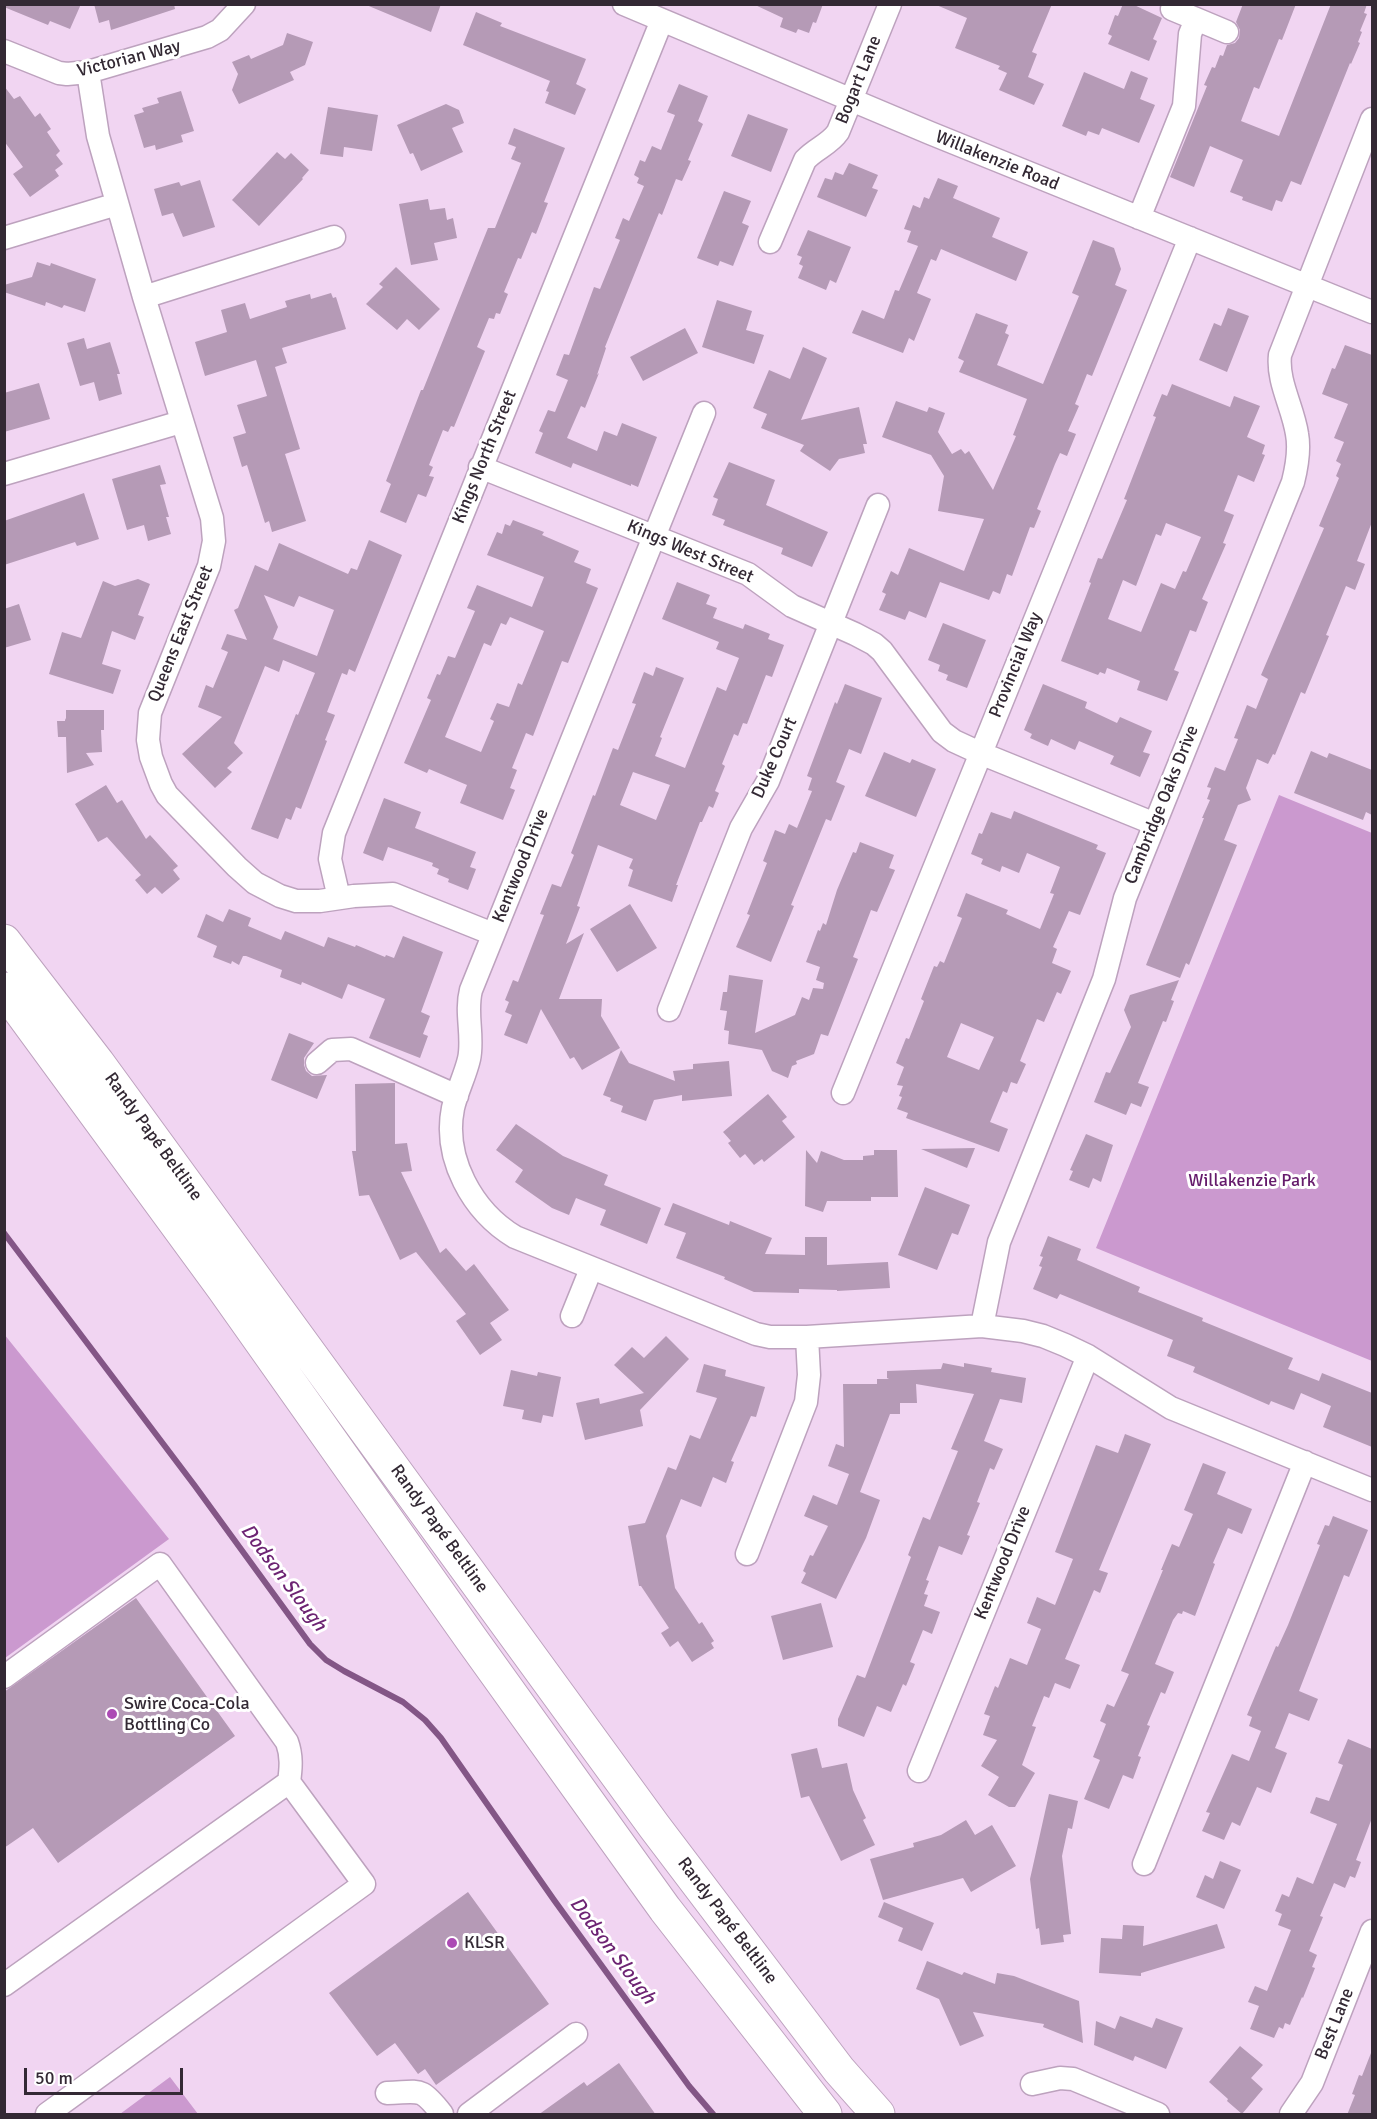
<!DOCTYPE html>
<meta charset="utf-8">
<style>
body{margin:0}
#map{position:relative;width:1377px;height:2119px;overflow:hidden;background:#f1d5f2;font-family:Signika,sans-serif}
canvas{display:block}
.frame{position:absolute;inset:0;border:6px solid #332934;pointer-events:none}
.scale{position:absolute;left:24px;top:2068px;width:159px;height:27px;box-sizing:border-box;border:3px solid #332934;border-top:0;padding-left:8px;font-size:18px;line-height:21px;white-space:nowrap;color:#332934;-webkit-text-stroke:4px #fff;paint-order:stroke}
</style>
<div id="map">
<canvas width="1377" height="2119"></canvas>
<div class="frame"></div>
<div class="scale">50 m</div>
</div>
<script>
const g = document.querySelector('canvas').getContext('2d');
g.lineJoin = 'round';
function paint(path, color) { g.fillStyle = color; g.fill(path, 'evenodd'); }
function strokePath(path, color, width, dash) { g.strokeStyle = color; g.lineWidth = width; g.lineCap = dash ? 'butt' : 'round'; g.setLineDash(dash || []); g.stroke(path); }
function drawText(font, color, halo, rows, align = 'center') {
  g.font = font + ' Signika,sans-serif'; g.lineWidth = 6; g.setLineDash([]); g.textBaseline = 'middle'; g.strokeStyle = halo; g.fillStyle = color; for (const [text, x, y, turn = 0] of rows) {
    g.save(); g.translate(x, y); g.rotate((+turn || 0) * Math.PI / 180); g.textAlign = isNaN(turn) ? turn : align; if (halo) g.strokeText(text, 0, 0); g.fillText(text, 0, 0); g.restore();
  }
}
const green = new Path2D(`
 M1279,795L1372,833V1361L1096,1248Z
 M4,1334L169,1539L5,1658H4Z
 M170,2077L198,2114H120Z`);
const stream = new Path2D(`
 M4,1233L195,1486L310,1644L326,1660L344,1671L403,1702L425,1720L441,1738L554,1900L689,2086L713,2114`);
const building = new Path2D(`
 M4,4H81L70,29L50,21L48,25L4,7Z
 M94,4H174L175,9L111,30L109,20L99,23Z
 M364,4H441L431,32Z
 M753,4H823L816,23L813,22L809,33L798,29L796,33L780,27L783,18Z
 M934,4H1052L1032,52L1037,54L1028,77L1044,84L1034,105L999,90L1007,73L998,69L1000,66L955,48L967,18Z
 M1123,4H1132L1162,18L1153,39L1157,41L1149,61L1108,44L1112,36L1108,34L1115,15L1118,16Z
 M1243,4H1296L1282,40L1279,39L1259,89L1254,87L1241,121L1279,136L1331,4H1367L1364,13L1367,14L1360,31L1362,32L1358,42L1360,43L1351,64L1350,63L1301,185L1291,181L1282,202L1276,200L1272,211L1242,200L1243,197L1230,192L1243,160L1210,146L1194,187L1170,177L1207,86L1204,85L1212,67L1215,68L1220,55L1223,56L1227,45L1235,43L1239,38L1240,30L1236,22Z
 M476,12L502,23L500,26L586,59L576,84L586,89L575,115L545,103L549,92L546,91L550,81L463,45Z
 M287,33L313,42L305,65L290,72L294,80L239,104L232,90L238,74L232,62L249,55L251,59L283,45Z
 M1131,71L1148,78L1140,99L1155,105L1139,143L1102,128L1099,135L1088,131L1086,136L1062,126L1084,72L1124,89Z
 M679,84L708,96L698,121L703,124L688,160L691,161L682,181L676,179L662,215L659,213L605,347L606,348L597,375L599,373L585,408L581,406L567,438L597,451L604,431L617,436L622,423L657,437L638,487L631,484V486L573,463L571,468L535,453L543,433L539,431L548,410L555,412L568,380L556,375L564,354L569,355L594,287L600,289L620,240L615,238L623,218L629,221L644,186L637,183L639,178L634,175L640,160L645,162L652,146L661,150L675,115L667,112Z
 M4,86L14,99L20,96L35,117L40,113L51,129L47,132L60,151L56,155L63,164L55,170L59,176L30,197L13,174L23,167L4,141Z
 M181,91L194,131L181,135L183,142L156,150L155,145L144,148L134,115L144,112L142,108L159,103L157,98Z
 M446,104L459,110L464,123L452,128L463,152L421,171L413,153L410,154L397,125Z
 M328,107L378,115L372,151L344,147L343,157L320,154Z
 M748,114L788,129L771,172L731,156Z
 M514,128L565,148L544,202L548,203L536,234L532,232L521,259L518,258L504,292L508,294L500,314L496,313L494,319L489,318L477,347L485,351L454,427L451,426L448,432L443,430L429,465L433,467L429,476L434,477L426,497L418,494L406,523L380,512L391,484L386,481L421,390H423L488,228H495L521,163L511,159L516,147L508,144Z
 M277,152L285,159L291,153L309,170L302,178L303,179L259,226L232,200Z
 M849,163L878,175L872,188L878,190L866,217L817,197L825,178L832,180L835,172L843,175Z
 M938,178L958,186L953,198L1000,218L992,237L1028,252L1016,281L941,249L936,261L931,259L917,293L931,299L914,341L909,338L903,353L852,333L862,310L884,319L895,290L899,291L918,246L907,242L911,231L904,229L913,205L920,208L924,197L929,199Z
 M200,180L215,227L183,237L173,213L162,216L154,189L179,182L181,186Z
 M724,191L751,201L742,223L749,226L733,266L720,261L718,266L697,258Z
 M428,199L430,210L445,208L447,220L453,218L457,238L434,243L438,260L411,265L399,204Z
 M808,230L851,247L836,283L830,280L826,290L798,278L803,266L799,264L802,257L797,255Z
 M1093,240L1114,248L1121,269L1115,285L1127,290L1092,376L1087,374L1075,404L1079,406L1068,431L1076,434L1067,456L1060,453L1055,464L1037,509L1041,511L1034,528L1030,527L1012,576L1007,574L1000,594L993,591L989,600L940,582L926,618L909,611L905,620L879,610L886,594L882,592L891,571L898,575L909,548L964,571L984,519L938,511L944,476L931,455L882,437L896,401L927,412L929,407L945,413L938,432L952,454L961,449L965,454L969,451L993,490L1016,436L1013,435L1027,399L959,372L964,361L958,358L976,313L1008,325L1005,333L1009,335L997,365L1043,384L1079,296L1072,293Z
 M37,262L50,266L51,263L96,279L85,312L64,305L62,308L46,302L45,306L4,292V285L32,277Z
 M396,267L440,309L419,330L407,319L397,330L366,304L383,287L379,284Z
 M331,293L333,298L336,297L346,329L282,348L287,363L275,367L300,449L285,454L306,521L272,532L269,521L265,523L247,465L242,467L233,437L246,433L237,405L267,396L256,360L205,376L195,342L227,332L221,310L245,303L250,319L287,307L285,301L310,294L311,299Z
 M717,300L752,311L746,330L764,335L754,364L702,347Z
 M1228,308L1249,316L1227,372L1199,360L1214,323L1221,326Z
 M685,328L698,353L643,381L630,357Z
 M84,338L87,349L110,342L120,374H117L122,394L99,401L94,382L80,386L67,343Z
 M1345,345L1372,355V522L1357,561L1365,564L1355,590L1346,586L1326,635L1329,636L1305,694L1301,692L1275,755L1273,754L1268,764L1257,759L1246,788L1251,800L1238,805L1224,840L1237,845L1189,965L1186,963L1180,978L1146,965L1204,818H1202L1210,800L1207,799L1211,788L1207,787L1215,767L1225,771L1238,739L1234,738L1247,705L1256,709L1268,679L1261,675L1324,528L1319,526L1339,478L1336,476L1341,464L1336,461L1344,442L1334,438L1348,404L1322,394L1332,368L1335,369Z
 M803,347L827,358L801,420L859,407L867,444H863L865,453L839,459L830,471L800,451L804,445L761,428L767,414L753,408L769,370L790,379Z
 M39,383L50,419L4,432V393Z
 M1172,384L1230,407L1234,396L1260,406L1247,437L1265,445L1262,454L1265,455L1254,482L1238,475L1224,511L1234,515L1223,543L1226,544L1202,599L1208,602L1196,632L1190,630L1174,670L1179,672L1167,701L1137,690L1140,681L1110,669L1107,668L1105,674L1100,672L1098,675L1061,661L1091,583L1089,582L1098,558L1102,559L1127,500L1124,499L1156,417L1153,416L1162,394L1167,396ZM1166,523L1201,537L1186,572L1183,571L1175,589L1161,583L1141,632L1108,619L1123,580L1136,586L1156,534L1161,536Z
 M729,462L775,480L766,505L828,532L812,567L781,554L783,548L723,525L725,520L712,515L718,499L713,497Z
 M160,465L166,484L160,485L169,517H166L171,534L148,541L144,525L127,530L112,479Z
 M84,493L99,539L77,546L75,542L4,565V521Z
 M513,520L544,532L542,535L579,551L574,562L591,569L586,583L598,588L568,663L562,661L533,736L526,733L512,768L517,770L510,788L515,790L503,820L460,803L467,785L429,769L427,773L404,763L431,700L427,698L437,674L440,675L448,656L455,658L475,611L467,608L477,585L532,607L544,577L487,555L497,532L502,534L505,524L510,526ZM510,617L544,631L522,685L518,683L509,707L497,703L490,719L494,721L481,752L445,737L484,643L491,646L501,623L506,625Z
 M369,540L402,555L355,672L349,669L347,675L342,673L327,712L335,715L325,740L327,741L301,809L296,807L291,820L286,818L278,839L251,829L296,714L298,715L315,673L283,660L279,672L265,666L234,743L243,753L227,768L232,772L215,788L182,754L222,717L198,707L206,685L213,688L228,652L221,649L227,634L247,640L234,610L238,608L255,565L268,571L279,543L348,574L351,568L357,570ZM264,595L294,607L299,596L334,610L317,656L273,639L278,627Z
 M138,579L150,584L138,615L144,617L135,640L112,631L102,664L121,670L113,694L49,674L62,632L81,638L103,581L115,586Z
 M677,582L710,595L706,604L717,608L713,618L743,629L745,624L770,634L768,639L784,645L772,677L766,675L747,724L743,723L738,736L734,734L722,764L725,766L715,791L719,793L713,808L709,806L702,822H700L676,885H678L672,902L628,886L633,870L629,868L633,859L598,845L577,906L580,907L566,944L584,933L559,999H602L601,1016L620,1048L582,1070L574,1057L570,1059L541,1009L527,1044L504,1035L512,1015L505,1012L509,1002L505,1000L513,980L518,982L544,915L540,914L552,884L561,887L574,855L571,853L593,795L595,796L613,748L618,750L636,704L632,703L644,672L653,676L656,667L684,678L660,737L662,738L655,756L685,768L717,687L726,691L739,658L716,649L719,642L662,619ZM633,772L670,785L656,820L620,805Z
 M19,604L31,640L4,648V609Z
 M943,623L986,640L967,688L946,680L948,675L938,671L940,665L928,660Z
 M845,684L882,698L861,754L849,749L836,782L845,786L831,821L826,819L791,905L794,906L771,962L736,947L750,915L747,914L767,863L763,861L775,830L785,834L789,824L797,828L812,791L808,790L812,778L807,776L835,702L837,704Z
 M1043,684L1087,702L1085,708L1117,723L1120,717L1152,731L1143,752L1150,754L1140,777L1110,764L1114,756L1079,741L1075,750L1051,739L1048,746L1030,738L1032,734L1024,730Z
 M66,710H104V730H101L102,752L86,753L94,765L67,773L66,737H58L57,721H65V718L66,720Z
 M1311,751L1327,758L1329,753L1372,770V815L1366,812L1363,820L1294,793Z
 M884,752L910,763L912,759L936,769L916,817L865,796Z
 M106,785L117,803L122,800L146,839L150,835L178,866L173,870L180,879L162,894L155,887L147,894L135,880L141,875L107,837L98,842L75,804Z
 M384,798L421,812L415,828L476,852L470,867L476,869L468,890L448,882L449,879L437,874L439,869L432,866L433,863L388,847L383,861L363,853Z
 M1014,811L1098,845L1096,849L1106,853L1080,915L1069,911L1053,947L1057,949L1052,963L1071,971L1061,994L1057,992L1044,1022L1037,1019L1020,1061L1026,1064L1017,1084L1011,1082L1007,1093L1003,1091L990,1122L1008,1129L999,1152L906,1118L908,1113L897,1109L902,1097L899,1096L903,1086L897,1085L904,1067L896,1063L906,1038L909,1039L924,1001L921,999L934,966L937,967L940,961L944,963L962,918L957,916L966,893L1008,910L1006,914L1040,929L1054,894L1050,893L1060,867L1027,853L1019,873L1002,866L1000,872L981,864L983,859L971,854L979,833L982,834L991,812L1011,819ZM961,1023L994,1037L979,1070L947,1057Z
 M860,842L894,855L889,868L895,870L877,912L871,910L853,957L858,959L828,1036L821,1034L814,1054L796,1061L797,1064L792,1066L788,1078L772,1071L762,1050L728,1044L729,1031L724,1030L727,1011L720,1010L723,992H727L729,975L763,980L755,1033L795,1015L802,997L809,1000L813,988L823,989L824,983L816,980L820,967L806,962L818,930L820,931L823,923L826,925L837,890L853,852L856,853Z
 M630,904L657,948L617,972L590,929Z
 M229,909L251,918L248,926L281,940L285,931L324,947L328,937L355,947L356,945L385,957L386,955L394,958L403,936L443,952L421,1012L430,1016L423,1034L428,1036L420,1058L369,1038L385,999L348,984L342,999L302,982L301,985L280,977L282,970L246,956H243L239,965L232,961L231,964L213,957L217,946L197,937L206,914L223,922Z
 M1179,980L1171,1000L1174,1001L1166,1022L1163,1021L1138,1083L1149,1087L1141,1107L1131,1103L1126,1115L1094,1102L1106,1072L1110,1073L1131,1027L1124,1010L1130,995Z
 M289,1033L314,1043L304,1058V1065L306,1071L312,1076L327,1075L317,1099L271,1080Z
 M621,1050L629,1063L675,1081L673,1071L693,1069V1064L729,1061L732,1096L682,1101V1095L654,1100L646,1121L621,1112L623,1106L610,1101L611,1098L603,1095Z
 M395,1083V1144L407,1143L412,1171L401,1172L440,1253L446,1248L466,1271L474,1264L509,1310L490,1323L502,1340L480,1355L456,1321L466,1314L416,1252L400,1260L369,1195L359,1196L352,1151H356L355,1084Z
 M768,1094L787,1117L782,1121L795,1137L764,1162L762,1159L754,1165L745,1154L740,1158L728,1143L731,1141L723,1132Z
 M516,1124L563,1156L608,1175L604,1185L661,1208L647,1244L600,1225L606,1210L576,1198L569,1215L552,1208L515,1182L523,1170L496,1150Z
 M1086,1134L1113,1145L1101,1182L1093,1178L1089,1188L1069,1180L1073,1171L1070,1170Z
 M975,1148L967,1168L921,1149Z
 M806,1150L817,1163L821,1151L844,1160H863V1156L874,1155V1150H897L898,1197H871V1201H827L823,1212L805,1206Z
 M925,1187L970,1205L958,1235L952,1233L937,1270L898,1255Z
 M673,1203L729,1225L730,1221L772,1238L765,1254L805,1255V1237H827V1265L888,1262L890,1288L837,1291V1290L799,1289V1293L754,1292L724,1279L725,1277L676,1258L686,1233L664,1225Z
 M1048,1236L1081,1249L1077,1260L1140,1287L1138,1292L1203,1318L1202,1321L1293,1358L1288,1369L1319,1381L1322,1373L1372,1393V1447L1323,1427L1331,1406L1301,1393L1294,1410L1271,1401L1269,1405L1193,1372L1195,1367L1167,1356L1173,1340L1060,1294L1057,1299L1033,1289L1042,1267L1039,1266L1043,1257L1040,1256Z
 M666,1336L689,1359L640,1410L643,1426L585,1440L576,1403L599,1398L600,1404L644,1393L614,1365L632,1347L644,1358Z
 M943,1363L964,1367V1363L992,1368L991,1372L1026,1378L1022,1403L1000,1399L984,1441L1003,1449L994,1470L990,1468L977,1502L980,1503L967,1535L970,1536L962,1555L939,1546L926,1580L929,1581L924,1594L928,1595L924,1606L940,1612L932,1634L923,1630L910,1662L915,1664L906,1686L903,1684L891,1712L877,1706L864,1737L838,1726V1719L857,1675L865,1678L911,1557L908,1555L923,1517L930,1520L958,1451L951,1449L974,1394L916,1384L917,1403H900V1414H890L860,1492L880,1500L866,1538L836,1599L801,1583L806,1573L803,1571L810,1555L813,1556L828,1526L804,1516L813,1495L837,1505L849,1474L828,1466L836,1444L844,1447L843,1384H877V1379H889L887,1378V1371L941,1369Z
 M704,1364L726,1370L725,1376L765,1387L756,1417L751,1416L731,1461L734,1462L726,1483L713,1477L701,1507L681,1499L666,1536L675,1588L699,1624L702,1622L714,1641L711,1643L714,1648L692,1662L678,1641L670,1647L661,1633L669,1628L641,1586H639L628,1526L645,1523L668,1467L676,1470L690,1435L700,1439L717,1398L696,1392Z
 M511,1370L537,1376L538,1372L561,1377L553,1417L543,1415L541,1423L522,1419L524,1410L503,1406Z
 M1125,1434L1151,1444L1099,1570L1108,1573L1100,1593L1094,1590L1065,1659L1080,1665L1070,1689L1055,1683L1049,1698L1044,1696L1032,1726L1036,1727L1022,1765L1035,1773L1015,1807H1009L988,1795L999,1777L981,1766L997,1740L983,1735L990,1716L984,1714L995,1686L998,1688L1010,1658L1027,1665L1041,1629L1027,1623L1037,1597L1055,1605L1073,1559L1055,1552L1096,1445L1118,1453Z
 M1203,1463L1226,1472L1217,1494L1252,1509L1242,1534L1228,1528L1213,1563L1215,1564L1195,1616L1183,1611L1182,1614L1178,1613L1173,1620L1155,1664L1174,1672L1165,1694L1161,1692L1147,1725L1150,1726L1138,1756L1141,1757L1133,1779L1123,1775L1109,1809L1084,1799L1100,1760L1093,1757L1106,1724L1100,1721L1107,1704L1114,1707L1129,1674L1121,1671L1163,1570H1161L1172,1544L1179,1547L1193,1514L1184,1510Z
 M1333,1516L1368,1530L1349,1577L1344,1575L1299,1691L1318,1699L1309,1721L1289,1713L1275,1748L1287,1753L1271,1793L1257,1787L1240,1826L1232,1822L1224,1840L1202,1831L1210,1813L1206,1812L1232,1754L1249,1761L1261,1731L1249,1726L1252,1717L1247,1715L1276,1646L1278,1647L1288,1625L1320,1545L1317,1544L1325,1525L1329,1526Z
 M136,1598L235,1736L58,1863L33,1828L4,1848V1692Z
 M821,1603L833,1647L783,1660L771,1616Z
 M1348,1739L1372,1749V1818L1356,1860L1361,1862L1355,1878L1350,1876L1345,1888L1334,1883L1320,1916L1323,1917L1309,1951L1317,1955L1312,1967L1315,1968L1303,1998L1302,1997L1290,2025L1285,2023L1283,2029L1279,2027L1274,2038L1250,2029L1259,2006L1248,2002L1255,1986L1267,1991L1291,1930L1278,1925L1282,1914L1275,1911L1282,1894L1289,1897L1297,1877L1313,1884L1337,1824L1310,1813L1316,1797L1329,1801L1343,1765L1338,1763Z
 M817,1748L822,1768L847,1763L853,1790L866,1818L863,1820L875,1845L841,1861L809,1796L801,1798L791,1754Z
 M1049,1794L1078,1801L1072,1829L1068,1828L1062,1856L1071,1934L1063,1935L1064,1942L1041,1945L1039,1928L1036,1929L1030,1879Z
 M966,1820L975,1835L992,1825L1016,1866L971,1892L963,1878L883,1900L870,1859L914,1847L913,1843L941,1835Z
 M1220,1861L1241,1870L1224,1909L1196,1897L1205,1875L1213,1879Z
 M468,1892L549,2004L436,2085L425,2069L418,2074L395,2043L377,2056L329,1993Z
 M884,1902L934,1923L922,1951L898,1941L903,1928L878,1917Z
 M1217,1924L1225,1948L1141,1973V1976L1099,1973L1101,1938L1122,1939L1123,1925L1144,1926L1143,1946Z
 M927,1961L962,1975L964,1972L995,1984L997,1973L1014,1976L1079,2001L1083,2043L1043,2027L1044,2024L973,2012L984,2036L960,2046L939,1999L916,1989Z
 M1120,2016L1152,2028L1156,2018L1183,2028L1166,2069L1135,2056L1133,2061L1094,2045L1096,2021L1115,2029Z
 M1240,2046L1263,2065L1251,2078L1263,2089L1242,2114L1227,2101L1228,2099L1209,2082Z
 M1371,2053L1372,2115H1347L1355,2095L1352,2094L1359,2075L1362,2076Z
 M619,2063L656,2115H538L584,2082L587,2086Z`);
const minor = new Path2D(`
 M624,4L930,133L1372,312
 M1172,9L1196,19
 M4,51L59,73L67,74L88,72L207,37L220,30L244,4
 M88,72L98,136L144,297L334,237
 M1139,218L1184,106L1190,34L1196,19L1227,32
 M4,238L117,204
 M770,242L805,160C816,148 829,145 838,132L890,4
 M144,297L212,518L214,541L209,566L150,713L148,740L151,757L161,784L167,795L237,867L255,883L280,896L296,901H320L354,896L393,894L493,934
 M704,413L471,990C465,1013 474,1037 469,1059C465,1076 457,1091 453,1108C443,1158 472,1211 515,1237L756,1334L770,1337H807L982,1326L1023,1331L1043,1336L1065,1345L1088,1356L1171,1408L1372,1490
 M480,467L748,574L792,606L855,634L874,644L882,651L942,732L954,741L980,753L1155,824
 M4,474L181,422
 M339,898L330,859L334,833L662,20
 M669,1010L741,828L768,781L878,505
 M317,1063L332,1050L351,1049L457,1096
 M843,1093L1190,238
 M572,1316L591,1269
 M982,1326L999,1242L1104,979L1125,898L1293,482C1297,466 1300,450 1297,434C1293,407 1277,382 1280,355L1372,119
 M747,1554L806,1402L809,1375L807,1337
 M4,1677L160,1564L287,1742C292,1756 291,1768 289,1782L4,1985
 M919,1771L1088,1356
 M1144,1864L1305,1462
 M1032,2084L1060,2078L1073,2079L1158,2114
 M387,2093C421,2092 420,2086 442,2114
 M47,2114L364,1884L289,1782
 M469,2114L576,2034
 M1291,2114L1312,2083L1372,1931`);
const highway = new Path2D(`
 M4,941L98,1063L654,1826L839,2070L878,2114
 M4,989L223,1288L472,1640L665,1909L825,2114`);
const markers = [
 [112,1714,6,"#ac4bb4"],
 [452,1943,6,"#ac4bb4"]
];
const streetNames = [
 ["Victorian Way",129,59,-14],
 ["Bogart Lane",859,80,-68],
 ["Willakenzie Road",997,161,22],
 ["Kings North Street",485,457,-68],
 ["Kings West Street",690,552,23],
 ["Queens East Street",181,634,-68],
 ["Provincial Way",1016,665,-68],
 ["Duke Court",775,758,-66],
 ["Cambridge Oaks Drive",1162,805,-68],
 ["Kentwood Drive",521,866,-68],
 ["Randy Papé Beltline",153,1137,54],
 ["Randy Papé Beltline",439,1529,54],
 ["Kentwood Drive",1003,1563,-68],
 ["Randy Papé Beltline",727,1921,53],
 ["Best Lane",1335,2024,-68]
];
const parkNames = [
 ["Willakenzie Park",1252,1181]
];
const poiNames = [
 ["Swire Coca-Cola",124,1704],
 ["Bottling Co",124,1725],
 ["KLSR",464,1943]
];
const waterNames = [
 ["Dodson Slough",283,1578,53],
 ["Dodson Slough",612,1951,53]
];
paint(green, '#cb99cf');
strokePath(stream, '#835686', 6);
paint(building, '#b59ab6');
strokePath(minor, '#bda2be', 25);
strokePath(highway, '#bda2be', 35);
strokePath(minor, '#fff', 22);
strokePath(highway, '#fff', 33);
for (const [x, y, r, color] of markers) { const dot = new Path2D(); dot.arc(x, y, r, 0, 2 * Math.PI); g.fillStyle = color; g.fill(dot); strokePath(dot, '#fff', 2); }
drawText('18px', '#332934', '#fff', streetNames);
drawText('18px', '#651b6b', '#fff', parkNames);
drawText('18px', '#332934', '#fff', poiNames, 'left');
drawText('italic 20px', '#6d2473', '#fff', waterNames);
</script>
